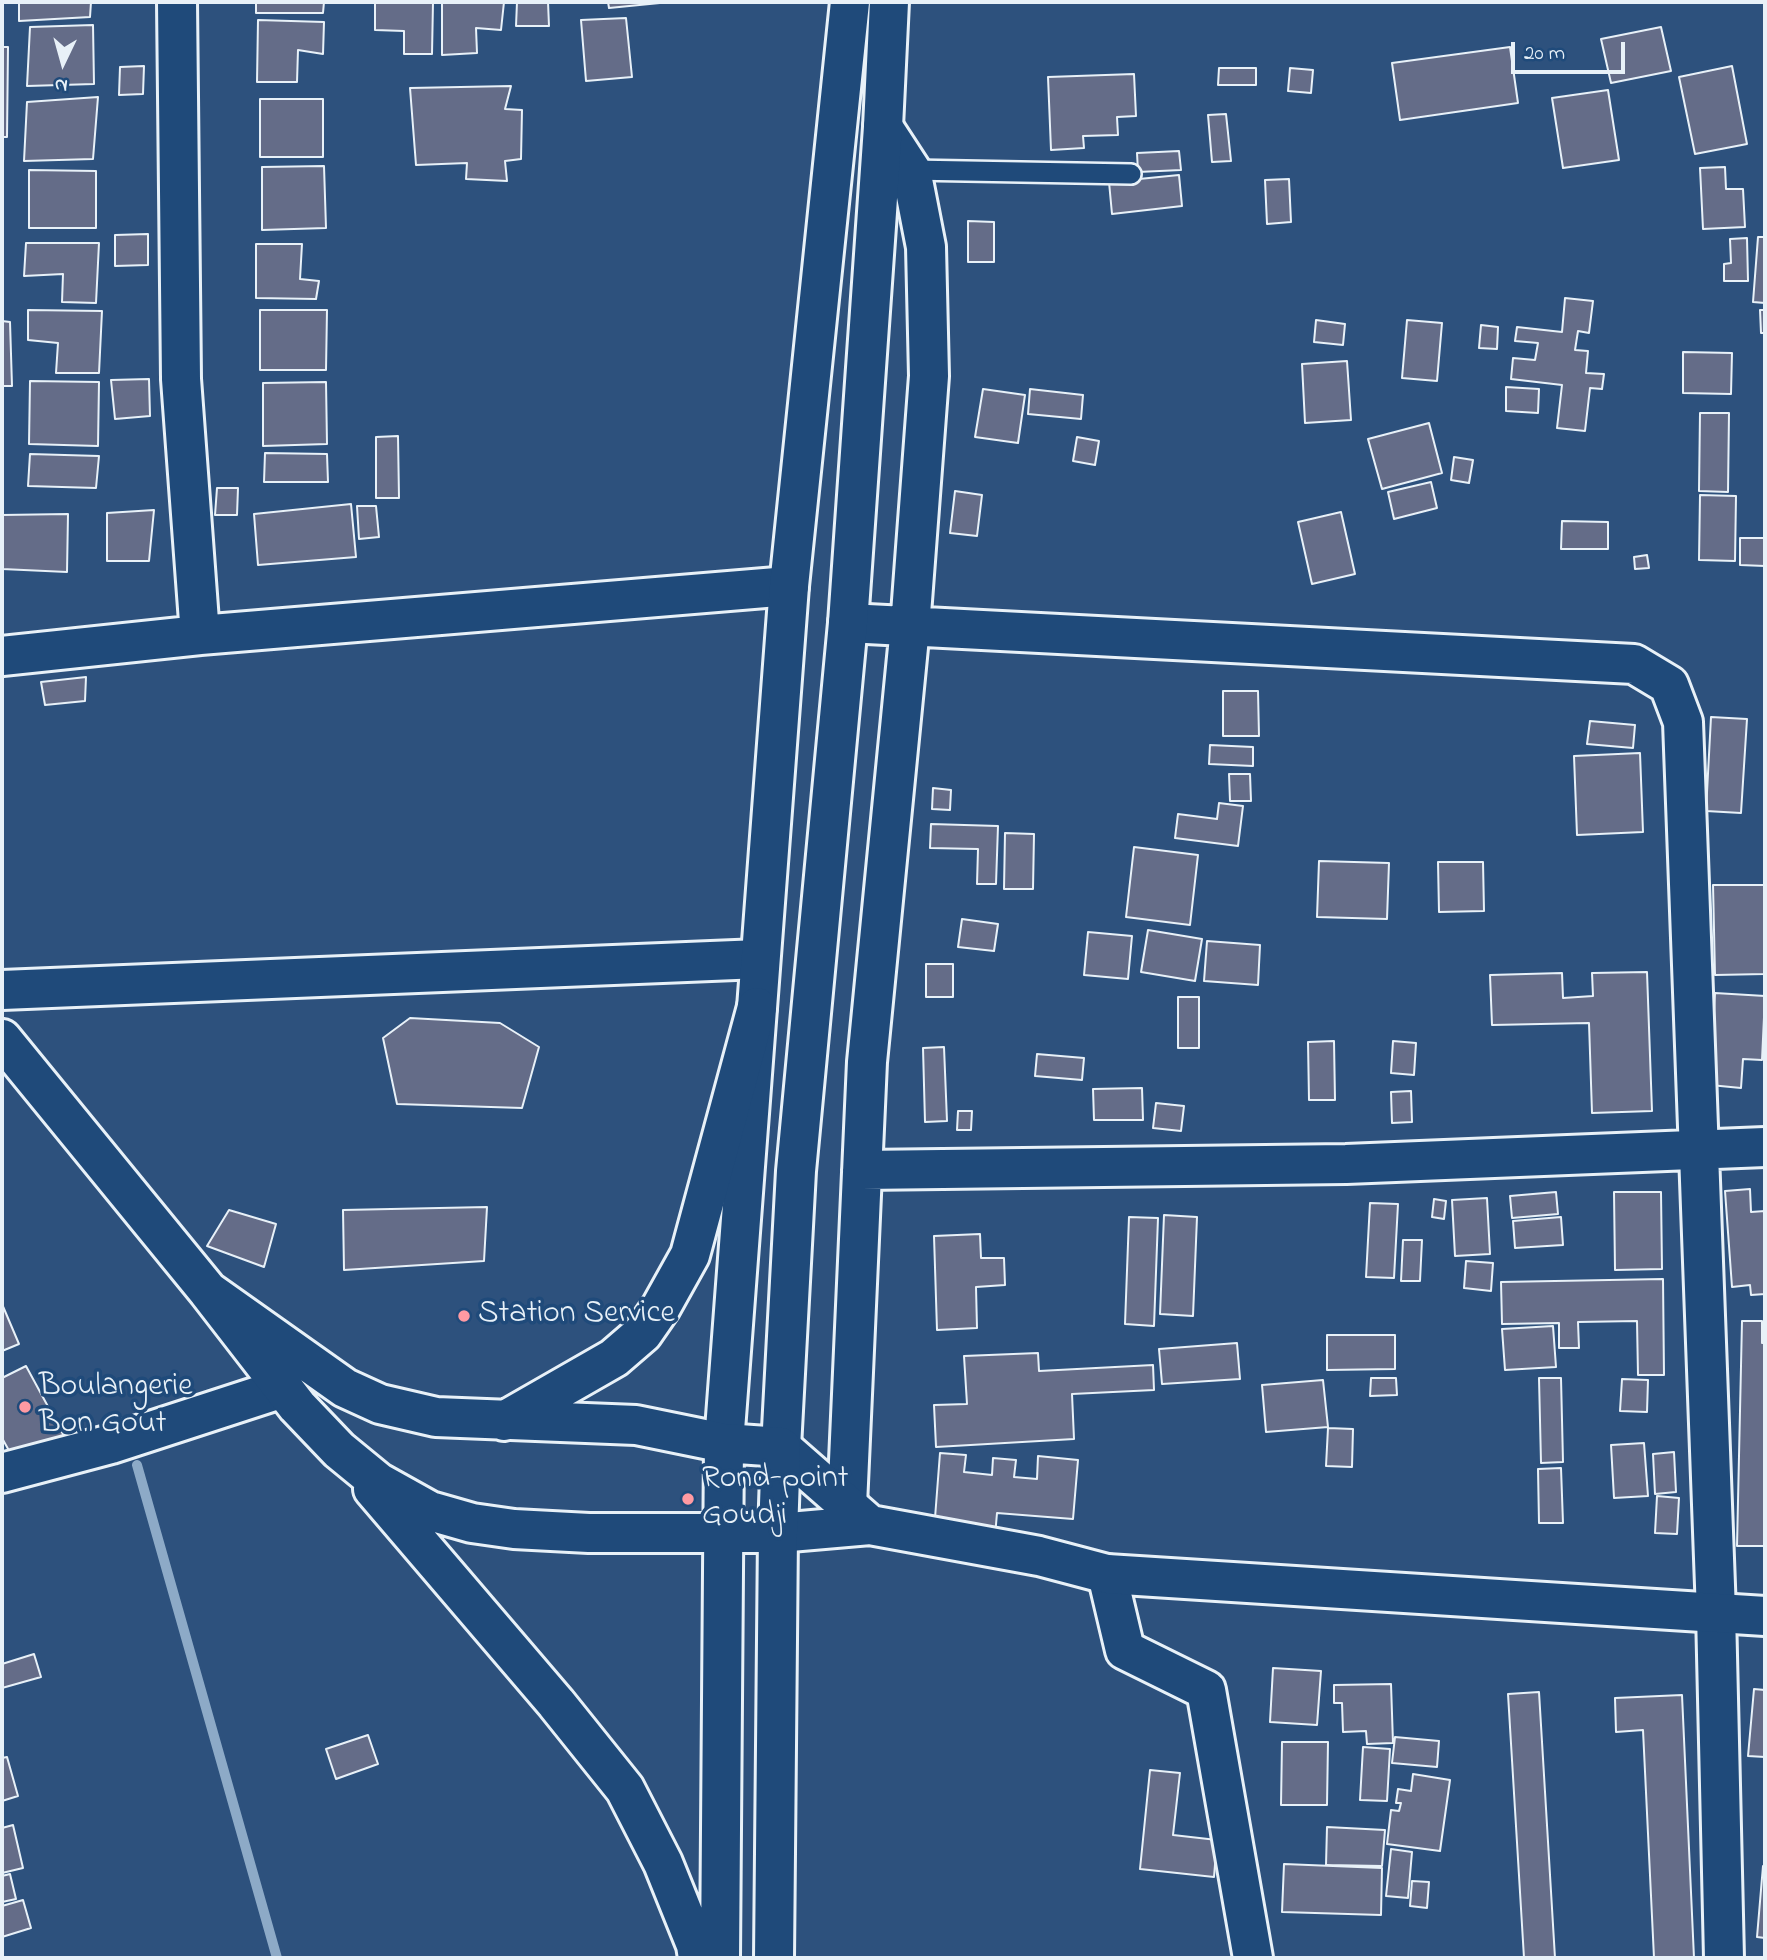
<!DOCTYPE html>
<style>
body{margin:0}
#map{position:relative;width:1767px;height:1960px;overflow:hidden;background:#2d517d;font-family:"Indie Flower",sans-serif}
canvas{display:block}
.frame{position:absolute;inset:0;border:4px solid #e8f1f8;pointer-events:none}
.north{position:absolute;left:28px;top:28px;width:70px;height:70px;-webkit-text-stroke:5px #1f4a7a;paint-order:stroke;rotate:185deg;font-size:19px;font-weight:700;line-height:28px;text-align:center;color:#e8f1f8}
.north::after{content:'';display:block;margin:auto;width:24px;height:32px;background:#e8f1f8;clip-path:polygon(50% 0,100% 100%,50% 72%,0 100%)}
.scale{position:absolute;left:1511px;top:42px;width:114px;height:32px;box-sizing:border-box;border:4px solid #e8f1f8;border-top:0;padding-left:9px;font-size:21px;line-height:24px;white-space:nowrap;color:#e8f1f8;-webkit-text-stroke:5px #1f4a7a;paint-order:stroke}
</style>
<div id="map">
<canvas width="1767" height="1960"></canvas>
<div class="frame"></div>
<div class="north">N</div>
<div class="scale">20 m</div>
</div>
<script>
const g = document.querySelector('canvas').getContext('2d');
g.lineJoin = 'round';
function strokePath(path, color, width, dash) { g.strokeStyle = color; g.lineWidth = width; g.lineCap = dash ? 'butt' : 'round'; g.setLineDash(dash || []); g.stroke(path); }
function paint(path, color) { g.fillStyle = color; g.fill(path, 'evenodd'); }
function drawText(font, color, halo, rows, align = 'center') {
  g.font = font + ' "Indie Flower",sans-serif'; g.lineWidth = 7; g.setLineDash([]); g.textBaseline = 'middle'; g.strokeStyle = halo; g.fillStyle = color; for (const [text, x, y, turn = 0] of rows) {
    g.save(); g.translate(x, y); g.rotate((+turn || 0) * Math.PI / 180); g.textAlign = isNaN(turn) ? turn : align; if (halo) g.strokeText(text, 0, 0); g.fillText(text, 0, 0); g.restore();
  }
}
const stream = new Path2D(`
 M137,1465L277,1958`);
const building = new Path2D(`
 M19,2H91L90,17L19,21Z
 M256,2H324L323,13H256Z
 M375,2H433L432,54H404V31L375,30Z
 M442,2H504L501,30L476,28L477,53L442,55Z
 M517,2H548L549,26H516Z
 M608,2H670L609,8Z
 M626,18L632,77L586,81L581,20Z
 M258,20L324,22L323,54L298,50L297,82H257Z
 M93,25L94,84L27,86L30,27Z
 M1661,27L1671,71L1611,83L1601,39Z
 M2,47H8L7,137H2Z
 M1510,47L1518,103L1400,120L1392,63Z
 M144,66L143,94L119,95L120,67Z
 M1732,66L1747,144L1695,154L1679,77Z
 M1219,68H1256V85H1218Z
 M1290,68L1313,70L1311,93L1288,91Z
 M1134,74L1136,116L1117,117L1118,135L1083,136L1084,148L1051,150L1048,77Z
 M511,86L505,109L522,110L521,159L505,161L507,181L466,179L467,163L416,165L410,88Z
 M1608,90L1619,160L1563,168L1552,98Z
 M98,97L93,159L24,161L27,102Z
 M260,99H323V157H260Z
 M1226,114L1231,161L1212,162L1208,115Z
 M1179,151L1181,170L1138,172L1137,153Z
 M324,166L326,228L262,230V167Z
 M1725,167L1726,189H1743L1745,227L1703,229L1700,168Z
 M29,170L96,171V228H29Z
 M1179,175L1182,206L1112,214L1109,182Z
 M1289,179L1291,222L1267,224L1265,180Z
 M968,221L994,222V262H968Z
 M148,234V265L115,266V235Z
 M1758,237H1765V303L1753,302Z
 M1747,238L1748,281H1724V264L1731,263L1730,239Z
 M26,243H99L96,303L62,302L63,274L24,276Z
 M256,244H302L300,279L319,281L316,299L256,298Z
 M1565,298L1593,301L1589,333L1578,331L1575,350L1588,351L1586,373L1604,374L1602,389L1590,388L1585,431L1557,428L1562,385L1511,379L1513,358L1535,360L1538,343L1515,341L1517,327L1562,332Z
 M28,310L102,311L99,373H56L58,343L28,340Z
 M260,310H327L326,370H260Z
 M1760,310H1765V333H1761Z
 M1316,320L1345,324L1343,345L1314,342Z
 M1407,320L1442,323L1437,381L1402,378Z
 M2,321L10,322L12,386H2Z
 M1481,325L1498,327L1497,349L1479,348Z
 M1683,352L1732,353L1731,394L1683,393Z
 M1347,361L1351,420L1305,423L1302,364Z
 M149,379L150,416L115,419L111,380Z
 M30,381L99,382L98,446L29,444Z
 M326,382L327,444L263,446V383Z
 M1506,387L1539,389L1538,413L1506,411Z
 M983,389L1025,395L1018,443L975,437Z
 M1030,389L1083,395L1081,419L1028,414Z
 M1700,413H1729L1728,492L1699,491Z
 M1429,423L1442,473L1382,489L1368,439Z
 M398,436L399,498H376V437Z
 M1077,437L1099,441L1095,465L1073,461Z
 M265,453L327,454L328,482H264Z
 M30,454L99,456L96,488L28,486Z
 M1454,457L1473,460L1469,483L1451,480Z
 M1431,482L1437,508L1394,519L1388,492Z
 M217,488H238L237,515H215Z
 M955,491L982,495L977,536L950,533Z
 M1700,495L1736,496L1735,561L1699,560Z
 M351,504L356,557L258,565L254,514Z
 M357,506H376L379,537L359,539Z
 M154,510L149,561H107V513Z
 M1341,512L1355,574L1312,584L1298,522Z
 M68,514L67,572L2,569V515Z
 M1562,521L1608,522V549H1561Z
 M1740,538H1765V566L1740,565Z
 M1647,555L1649,568L1635,569L1634,557Z
 M86,677L85,701L45,705L41,682Z
 M1223,691H1258L1259,736H1223Z
 M1711,717L1747,719L1741,813L1706,811Z
 M1590,721L1635,725L1633,748L1587,744Z
 M1210,745L1253,747V766L1209,764Z
 M1640,753L1643,832L1577,835L1574,756Z
 M1229,774H1250L1251,801H1230Z
 M933,788L951,790L950,810L932,809Z
 M1219,803L1243,806L1238,846L1175,838L1178,814L1217,819Z
 M931,824L998,826L996,884H977L978,849L930,848Z
 M1005,833L1034,834L1033,889H1004Z
 M1134,847L1198,855L1190,925L1126,917Z
 M1319,861L1389,863L1387,919L1317,917Z
 M1438,862H1483L1484,911L1439,912Z
 M1713,885H1765V974L1715,975Z
 M962,919L998,924L994,951L958,947Z
 M1148,930L1202,939L1195,981L1141,972Z
 M1088,932L1132,936L1128,979L1084,975Z
 M1207,941L1260,945L1258,985L1204,981Z
 M926,964H953V997H926Z
 M1647,972L1652,1111L1592,1113L1589,1023L1492,1025L1490,975L1562,973L1563,998L1593,996L1592,973Z
 M1715,993L1765,996L1762,1060L1743,1059L1741,1088L1710,1085Z
 M1178,997H1199V1048H1178Z
 M410,1018L500,1023L539,1047L522,1108L397,1104L383,1038Z
 M1334,1041L1335,1100H1309L1308,1042Z
 M1393,1041L1416,1043L1414,1075L1391,1073Z
 M944,1047L947,1121L925,1122L923,1048Z
 M1037,1054L1084,1058L1082,1080L1035,1076Z
 M1142,1088L1143,1120H1094L1093,1089Z
 M1411,1091L1412,1122L1392,1123L1391,1092Z
 M1156,1103L1184,1106L1181,1131L1153,1128Z
 M958,1111H972L971,1130H957Z
 M1750,1189L1751,1212L1765,1211V1294L1751,1295L1750,1285L1732,1287L1725,1191Z
 M1556,1192L1558,1214L1512,1218L1510,1196Z
 M1614,1192H1661L1662,1269L1615,1270Z
 M1487,1198L1490,1254L1455,1256L1452,1200Z
 M1434,1199L1446,1201L1444,1219L1432,1217Z
 M1370,1203L1398,1204L1394,1278L1366,1277Z
 M487,1207L484,1261L344,1270L343,1210Z
 M229,1210L276,1224L264,1267L207,1246Z
 M1164,1215L1197,1217L1193,1316L1160,1314Z
 M1129,1217L1158,1218L1154,1326L1125,1324Z
 M1561,1217L1563,1245L1515,1248L1513,1221Z
 M980,1234L981,1258H1004L1005,1285L976,1287L977,1328L937,1330L934,1236Z
 M1403,1240H1422L1420,1281H1401Z
 M1466,1261L1493,1263L1491,1291L1464,1288Z
 M1663,1279L1664,1375H1638L1637,1321L1578,1322L1579,1348H1559V1323L1502,1324L1501,1282Z
 M2,1304L19,1344L2,1351Z
 M1742,1321H1762V1343H1765V1546H1737Z
 M1553,1326L1556,1367L1505,1370L1502,1329Z
 M1327,1335H1395V1369L1327,1370Z
 M1237,1343L1240,1379L1162,1384L1159,1349Z
 M1038,1353L1039,1371L1153,1365L1154,1390L1072,1394L1074,1439L936,1447L934,1405L967,1404L964,1356Z
 M26,1366L64,1436L12,1456L2,1438V1378Z
 M1371,1378H1396L1397,1395L1370,1396Z
 M1539,1378H1561L1563,1462L1541,1463Z
 M1622,1379L1648,1380L1647,1412L1620,1411Z
 M1323,1380L1328,1427L1266,1432L1262,1385Z
 M1328,1428L1353,1429L1352,1467L1326,1466Z
 M1644,1443L1648,1496L1614,1498L1611,1445Z
 M1674,1452L1676,1492L1655,1494L1653,1454Z
 M940,1453L966,1455L964,1472L992,1475L993,1458L1016,1460L1014,1477L1037,1479L1038,1456L1078,1460L1073,1519L997,1513L995,1536L934,1531Z
 M1561,1468L1563,1523H1539L1538,1469Z
 M1657,1496L1679,1498L1677,1534L1655,1533Z
 M34,1654L41,1677L2,1688V1664Z
 M1273,1668L1321,1671L1317,1725L1270,1722Z
 M1391,1684L1393,1743L1367,1744L1366,1731L1343,1732L1342,1703H1334V1685Z
 M1754,1689L1765,1690V1757L1748,1756Z
 M1539,1692L1555,1958H1524L1508,1694Z
 M1682,1695L1694,1958H1654L1643,1730L1616,1732L1615,1698Z
 M368,1735L378,1764L336,1779L326,1749Z
 M1395,1737L1439,1741L1437,1767L1392,1763Z
 M1282,1742H1328L1327,1805H1281Z
 M1363,1747L1390,1749L1387,1801L1360,1800Z
 M7,1757L18,1796L2,1801V1758Z
 M1150,1770L1180,1773L1173,1835L1217,1840L1214,1877L1140,1869Z
 M1413,1774L1450,1780L1440,1851L1387,1844L1391,1810L1399,1811L1401,1803H1396L1398,1789L1411,1791Z
 M13,1825L23,1868L2,1873V1828Z
 M1327,1827L1385,1830L1382,1866L1326,1865Z
 M1391,1849L1412,1852L1408,1898L1386,1896Z
 M1284,1864L1382,1868L1381,1915L1282,1912Z
 M1763,1866H1765V1938L1757,1937Z
 M10,1874L16,1899L2,1902V1876Z
 M1412,1881L1429,1882L1427,1908L1410,1906Z
 M23,1900L31,1928L2,1937V1906Z`);
const service = new Path2D(`
 M911,170L1131,174`);
const minor = new Path2D(`
 M177,2L181,379L200,635
 M848,623L1634,664L1669,685L1683,722L1716,1612L1724,1958
 M2,656L200,635L789,586
 M2,990L760,959
 M862,1170L1346,1164L1765,1147
 M2,1473L111,1444L283,1388
 M847,1505L867,1062L910,627L929,376L926,247L911,170L883,127
 M1107,1574L1125,1650L1206,1690L1253,1958`);
const tertiary = new Path2D(`
 M781,1447L870,1525
 M778,1533L870,1525L1039,1556L1107,1574L1765,1616`);
const secondary = new Path2D(`
 M724,1443L789,586L850,2
 M781,1447L796,1171L848,623L883,127L889,2`);
const trunk = new Path2D(`
 M2,1039L208,1291L297,1406L339,1450L378,1482L430,1511L472,1523L514,1529L589,1533H778
 M208,1291L345,1388L380,1404L436,1417L636,1425L724,1443L781,1447L778,1533L774,1958
 M504,1421L614,1358L643,1333L661,1307L690,1255L757,1007
 M373,1489L556,1703L625,1789L663,1863L696,1945L698,1958
 M720,1958L724,1443`);
const markers = [
 [464,1316,7,"#ff9aa2"],
 [25,1407,7,"#ff9aa2"],
 [688,1499,7,"#ff9aa2"]
];
const poiNames = [
 ["Station Service",478,1316],
 ["Boulangerie",39,1389],
 ["Bon Gout",39,1426],
 ["Rond-point",702,1481],
 ["Goudji",702,1518]
];
strokePath(stream, '#8daac7', 10);
paint(building, '#646c88');
strokePath(building, '#e8f1f8', 2);
strokePath(service, '#e8f1f8', 24);
strokePath(minor, '#e8f1f8', 44);
strokePath(tertiary, '#e8f1f8', 44);
strokePath(secondary, '#e8f1f8', 44);
strokePath(trunk, '#e8f1f8', 44);
strokePath(service, '#1f4a7a', 19);
strokePath(minor, '#1f4a7a', 38);
strokePath(tertiary, '#1f4a7a', 38);
strokePath(secondary, '#1f4a7a', 38);
strokePath(trunk, '#1f4a7a', 38);
for (const [x, y, r, color] of markers) { const dot = new Path2D(); dot.arc(x, y, r, 0, 2 * Math.PI); g.fillStyle = color; g.fill(dot); strokePath(dot, '#1f4a7a', 2.5); }
drawText('32px', '#e8f1f8', '#1f4a7a', poiNames, 'left');
</script>
